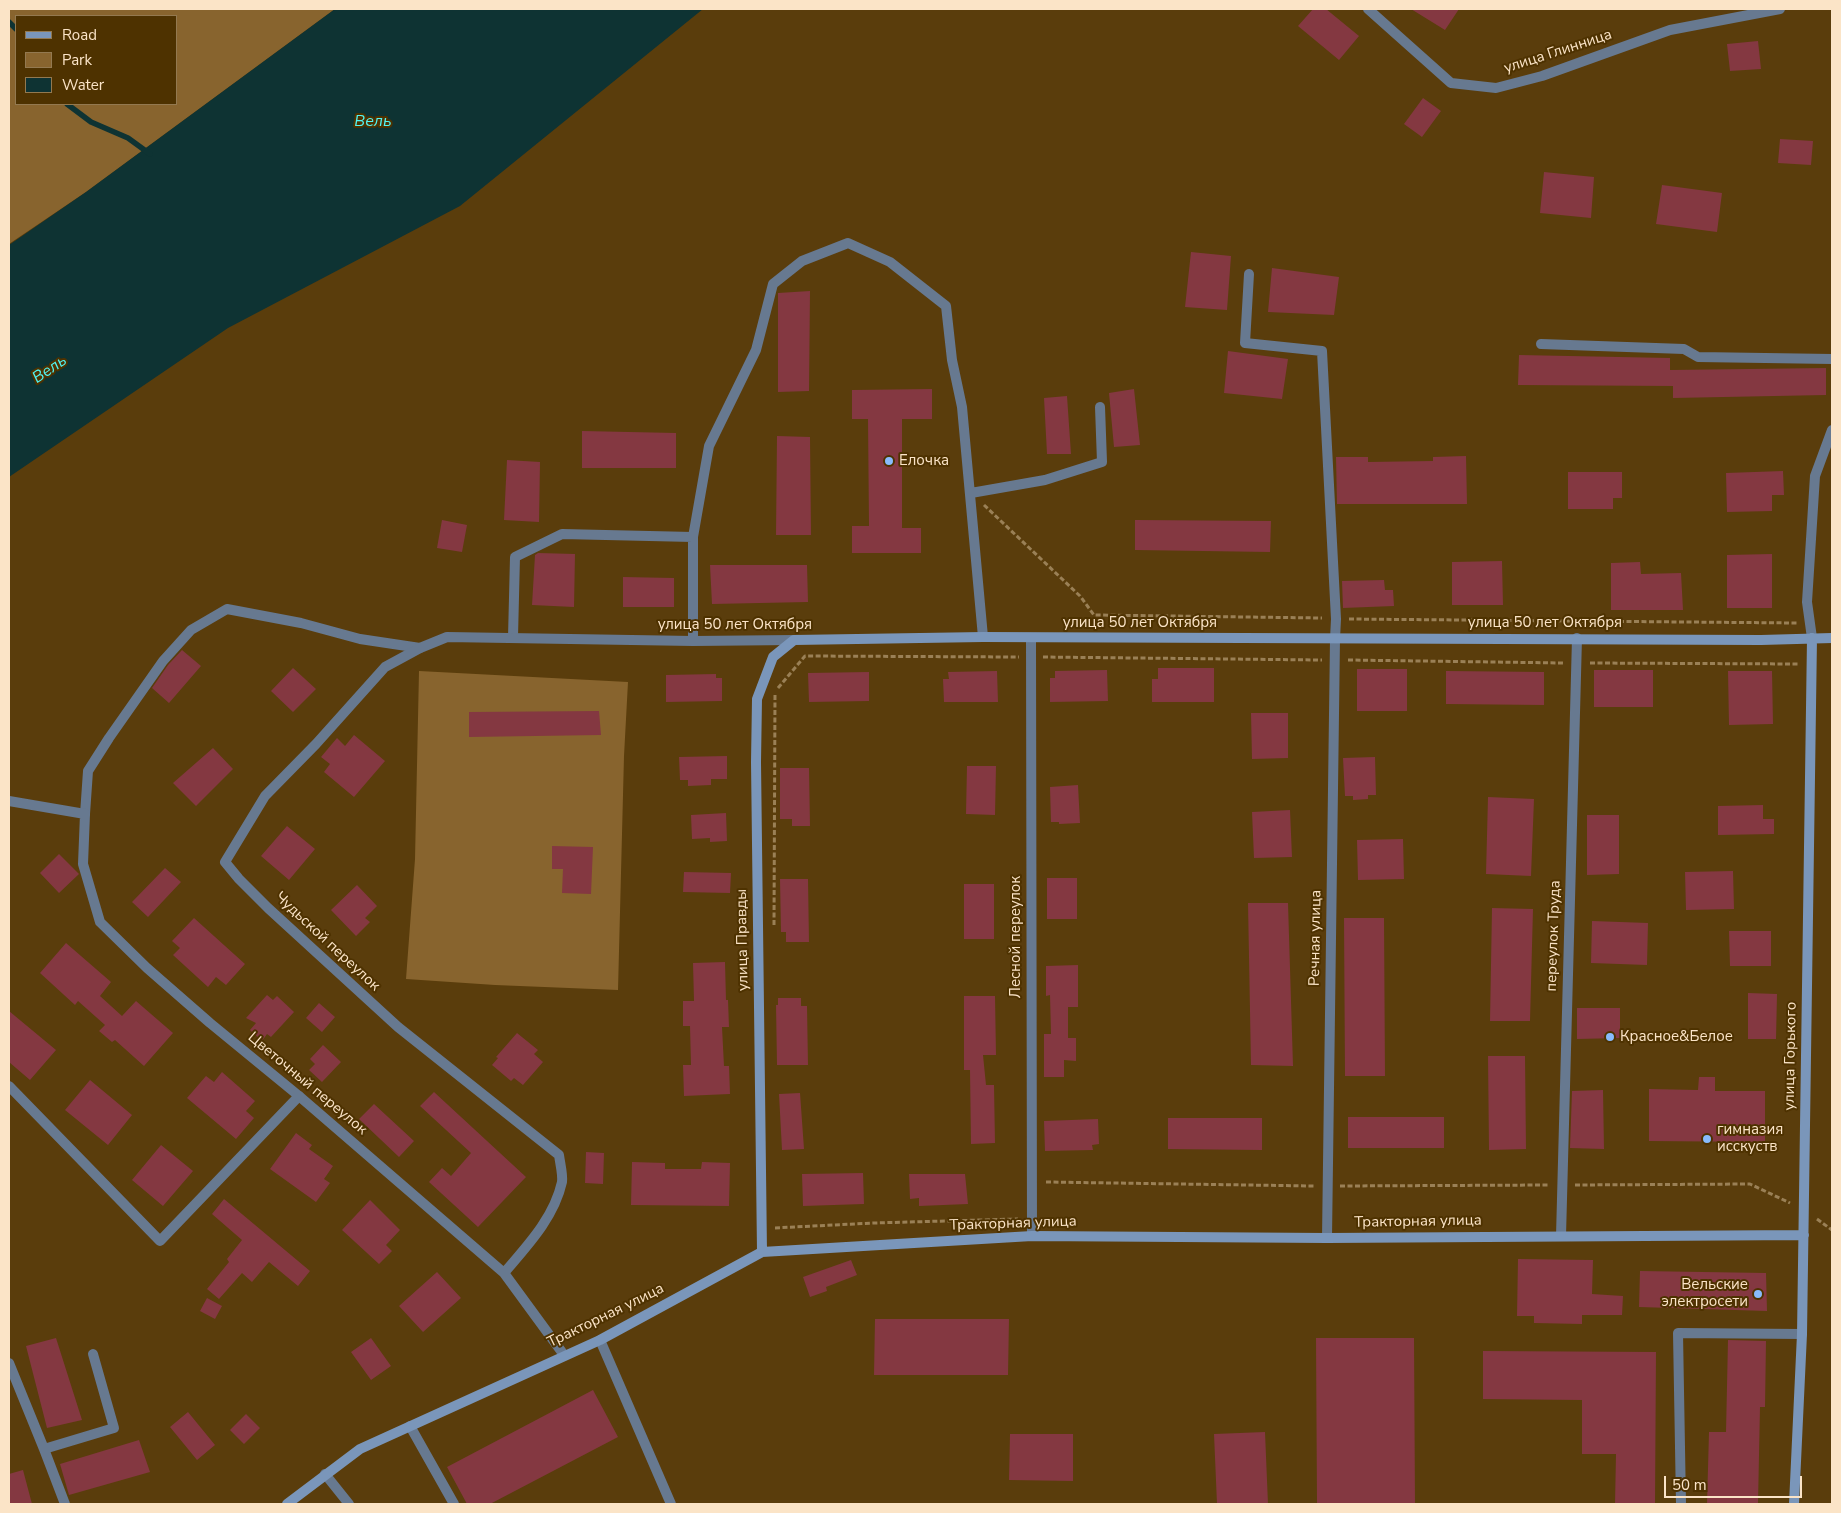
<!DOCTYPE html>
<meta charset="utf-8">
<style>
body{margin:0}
#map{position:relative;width:1841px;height:1513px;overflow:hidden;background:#5a3d0c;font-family:"Nunito Sans",sans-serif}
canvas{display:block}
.frame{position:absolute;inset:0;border:10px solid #fbe4c7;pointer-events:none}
.legend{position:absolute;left:15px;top:15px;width:162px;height:90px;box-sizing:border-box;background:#4e3200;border:1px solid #937950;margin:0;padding:6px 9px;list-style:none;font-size:15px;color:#fbe4c7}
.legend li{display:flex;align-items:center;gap:10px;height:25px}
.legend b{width:25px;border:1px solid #937950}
.scale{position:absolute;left:1664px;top:1476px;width:138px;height:22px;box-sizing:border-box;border:2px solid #fbe4c7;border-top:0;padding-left:6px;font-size:15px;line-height:18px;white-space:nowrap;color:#fbe4c7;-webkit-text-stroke:4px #4e3200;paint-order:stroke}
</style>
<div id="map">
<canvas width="1841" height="1513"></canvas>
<div class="frame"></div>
<ul class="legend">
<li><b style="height:6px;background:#7a96ba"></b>Road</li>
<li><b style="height:14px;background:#88642e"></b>Park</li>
<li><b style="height:14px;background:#0e3333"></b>Water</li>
</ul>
<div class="scale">50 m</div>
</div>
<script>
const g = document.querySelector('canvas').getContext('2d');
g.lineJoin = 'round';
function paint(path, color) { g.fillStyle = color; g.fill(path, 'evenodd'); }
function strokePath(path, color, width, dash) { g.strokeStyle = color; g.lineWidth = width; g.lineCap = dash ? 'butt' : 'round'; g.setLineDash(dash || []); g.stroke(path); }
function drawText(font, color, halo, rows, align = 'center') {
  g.font = font + ' "Nunito Sans",sans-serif'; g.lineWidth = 4; g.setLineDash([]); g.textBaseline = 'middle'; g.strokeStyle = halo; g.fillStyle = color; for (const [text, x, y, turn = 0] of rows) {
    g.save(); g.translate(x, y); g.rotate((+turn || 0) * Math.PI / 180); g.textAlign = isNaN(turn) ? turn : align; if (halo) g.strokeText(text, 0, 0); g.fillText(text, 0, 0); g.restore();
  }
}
const green = new Path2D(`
 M9,9H335L86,192L9,244ZM16,16H176V104H16Z
 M419,671L628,682L624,756L618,990L495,985L406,979L415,859Z`);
const water = new Path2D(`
 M335,9H703L460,206L228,328L9,477V245L86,192Z`);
const stream = new Path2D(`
 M9,22L16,29
 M67,104L91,122L128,138L150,154`);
const building = new Path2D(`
 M1313,9H1326L1359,36L1339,60L1298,26Z
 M1411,9H1459L1445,30Z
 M1758,41L1761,69L1730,71L1727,44Z
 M1423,98L1441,111L1422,137L1404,124Z
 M1780,139L1813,141L1811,165L1778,163Z
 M1544,172L1594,177L1591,218L1540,213Z
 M1662,185L1722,193L1717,232L1656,224Z
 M1191,252L1231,256L1227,310L1185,307Z
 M1272,268L1339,277L1334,315L1268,312Z
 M810,291L809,391L778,392V293Z
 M1228,351L1288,359L1282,399L1224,393Z
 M1519,355L1670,358V370L1826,368V395L1673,398V386L1518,385Z
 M932,389V419H902V528H921V553H852V526H869L868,419H852V390Z
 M1134,389L1140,445L1114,447L1109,393Z
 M1067,396L1071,454H1047L1044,398Z
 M582,431L676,433V468H582Z
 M777,436L810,437L811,535H776Z
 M1466,456L1467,504H1337L1336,457H1368V462L1433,461V457Z
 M507,460L540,462L539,522L504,520Z
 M1783,471L1784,495H1772V511L1727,512L1726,473Z
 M1568,472H1622V498H1613V509H1568Z
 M442,520L467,525L462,552L437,548Z
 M1135,520L1271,521L1270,552L1135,550Z
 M538,553L575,554L574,607L532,605L535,555Z
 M1772,554V608H1727V555Z
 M1502,561L1503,605H1452V562Z
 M1640,562L1641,574L1681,573L1683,610H1611V563Z
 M710,565H807L808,602L712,604Z
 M623,577L674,578V607H623Z
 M1384,580L1385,590H1393L1394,606L1343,608L1342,581Z
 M182,650L201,666L169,703L152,688L168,665Z
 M293,668L316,689L293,712L271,691Z
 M1158,668H1214V702H1152V679H1158Z
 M1357,669H1407V711H1357Z
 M1107,670L1108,701L1050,702V678H1055V671Z
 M1594,670H1653V707H1594Z
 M997,671L998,702H944L943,679H949L948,672Z
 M1446,671L1544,672V705L1446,704Z
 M1728,671H1772L1773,724L1729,725Z
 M869,672V701L809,702L808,673Z
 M716,674V678H722V701L666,702V675Z
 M599,711L601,735L469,737V712Z
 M1251,713H1288V758L1252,759Z
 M354,735L385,761L354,797L324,772L330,764L321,757L337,738L345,746Z
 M213,748L233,769L196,806L173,783Z
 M727,756V779H711V785L688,786V780H680L679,757Z
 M1375,757L1376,795H1368V799L1353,800V796H1345L1343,758Z
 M967,766H996L995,815L966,814Z
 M780,768H809L810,826H792V819H780Z
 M1078,785L1080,823L1059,824V822H1051L1050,787Z
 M1488,797L1534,799L1531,876L1486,874Z
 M1763,805V819H1774V834L1718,835V806Z
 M1290,810L1292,857L1254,858L1252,812Z
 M726,813L727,841L710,842V838L692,839L691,815Z
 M1587,815H1619V874L1587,875Z
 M287,826L315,849L289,880L261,856Z
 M1403,839L1404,879L1358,880L1357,840Z
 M552,846L593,847L591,894L562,893L563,869H552Z
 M59,854L79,874L59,893L40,873Z
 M165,868L181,882L148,917L132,902Z
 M1733,871L1734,909L1686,910L1685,872Z
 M684,872L731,873L730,893L683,892Z
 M1047,878H1077V919H1047Z
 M780,879H808L809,942H786V932H781Z
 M964,884H994V939H964Z
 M357,885L377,906L365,918L370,922L356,936L331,910Z
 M1248,903H1288L1293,1066L1251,1065Z
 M1492,908L1533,909L1530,1021H1490Z
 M194,918L245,964L226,985L216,977L208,987L173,955L180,948L172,941Z
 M1344,918H1384L1385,1076H1345Z
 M1592,921L1648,923L1647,965L1591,963Z
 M1729,931H1771V966H1730Z
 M66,943L111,982L100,996L122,1016L136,1001L173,1033L144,1066L115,1040L112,1042L99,1031L105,1025L78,1001L75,1005L40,973Z
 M725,962L726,1000H728L729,1027H722L724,1066H729L730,1094L684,1096L683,1065H691L690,1026H683V1001H694L693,963Z
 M1078,965V1007H1068V1038H1076V1061L1064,1060V1077H1044V1034H1051L1050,995L1046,996V966Z
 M1748,993L1777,994L1776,1039H1748Z
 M267,995L273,1000L277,996L294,1012L271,1037L267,1034L262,1041L250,1030L256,1023L246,1018Z
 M964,996H995L996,1055H983L986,1085H994L995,1143L971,1144L970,1070H964Z
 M778,998H801V1006H807L808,1065H777L776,1005H778Z
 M319,1003L335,1017L322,1032L306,1018Z
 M1577,1008H1620V1038L1577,1039Z
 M9,1011L56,1050L30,1080L9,1062Z
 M517,1033L538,1050L534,1054L543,1062L523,1085L514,1078L511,1081L492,1065L498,1058L496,1057Z
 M323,1045L341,1062L322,1082L309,1070L315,1064L310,1059Z
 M1488,1056H1525L1526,1149L1489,1150Z
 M222,1072L255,1101L246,1111L254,1118L236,1139L187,1098L206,1076L214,1082Z
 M1699,1077H1715V1091H1765V1142L1649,1141V1089L1698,1090Z
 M90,1080L132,1115L108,1145L65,1110Z
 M1603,1090L1604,1149L1570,1148L1572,1091Z
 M434,1092L526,1177L478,1227L429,1182L442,1168L451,1176L471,1153L420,1106Z
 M800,1093L804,1149L782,1150L779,1094Z
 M374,1104L414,1141L399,1157L359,1119Z
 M1348,1117H1444V1148H1348Z
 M1168,1118H1262V1150L1168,1149Z
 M1098,1119L1099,1144L1092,1145L1093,1150L1045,1151L1044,1121Z
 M296,1133L312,1145L309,1149L333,1166L324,1179L330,1183L316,1202L270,1169Z
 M161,1145L193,1171L163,1206L132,1180Z
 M586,1152L604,1153L603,1184L585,1183Z
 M632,1162L665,1163V1169H701L702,1162L730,1163L729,1206L631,1205Z
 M863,1173L864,1204L803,1206L802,1174Z
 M909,1174H965L968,1204L919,1206V1198L910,1199Z
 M224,1199L310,1271L298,1286L269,1262L252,1282L242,1273L219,1299L207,1289L229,1262L227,1259L242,1240L212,1214Z
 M370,1200L400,1230L386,1245L392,1251L379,1264L342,1230Z
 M1518,1259L1593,1260L1592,1294L1623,1296L1622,1315H1582V1324L1534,1323V1316H1517Z
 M851,1260L857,1275L826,1287L827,1291L810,1297L803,1277Z
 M1640,1271L1766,1273L1767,1311L1639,1307Z
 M437,1272L461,1298L423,1332L399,1306Z
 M207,1298L222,1306L215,1319L200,1311Z
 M875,1319H1009L1008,1375H874Z
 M56,1338L82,1420L47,1428L26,1346Z
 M371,1338L391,1366L371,1380L351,1352Z
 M1316,1338H1414L1415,1504H1317Z
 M1728,1340L1766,1341L1765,1407H1760L1758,1504H1707L1709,1432H1726Z
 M1483,1351L1656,1352L1655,1504H1615L1616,1454H1582V1400L1483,1399Z
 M593,1390L618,1437L490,1504H467L447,1467Z
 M188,1412L215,1445L197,1460L170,1427Z
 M246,1414L260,1428L244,1444L230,1430Z
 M1265,1432L1268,1504H1217L1214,1434Z
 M1010,1434H1073V1481L1009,1480Z
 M139,1440L150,1472L69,1495L60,1464Z
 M23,1470L32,1504H9V1474Z`);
const path = new Path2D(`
 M984,505L1080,596L1094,615L1322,618
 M1349,619L1797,623
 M1043,657L1322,660
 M1348,660L1564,663
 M1590,663L1799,664
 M778,688L805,656L1019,657
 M774,925L775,694
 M1046,1182L1314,1186
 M1575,1185L1750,1184L1790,1203
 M1340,1186L1549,1185
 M1817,1219L1832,1230
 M775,1228L873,1223L1018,1219`);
const lane = new Path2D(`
 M1249,274L1245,343L1322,351L1336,619L1335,639
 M1541,344L1684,349L1698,357L1832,359
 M971,493L1045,480L1102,462L1100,407
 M513,637L515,557L562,534L693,537
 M1812,638L1807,602L1815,476L1832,430
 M693,641V537L709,446L756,350L773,284L802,261L848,243L890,262L946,306L952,360L962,407L983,637
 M85,814L88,771L109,738L163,661L191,630L227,609L301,623L360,639L420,648
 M9,1086L160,1241L299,1096
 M600,1340L671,1504
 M9,1363L44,1449L65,1504
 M410,1426L454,1504
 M44,1449L114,1428L93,1354
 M325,1474L349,1504
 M1681,1504L1678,1333L1802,1334`);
const street = new Path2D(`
 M1368,9L1451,83L1496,88L1542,76L1670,30L1780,9
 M1031,638L1032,1236
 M9,801L85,814L83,864L100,922L147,968L210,1023L299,1096L504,1273L564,1355
 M1561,1236L1577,638
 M1327,1238L1335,639
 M504,1273C527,1246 554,1218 562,1182C563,1174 560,1163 559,1155L398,1027L268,908L239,879L225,862L265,796L316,744L385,667L420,648L447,637L693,641L794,640`);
const secondary = new Path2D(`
 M762,1252L756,762L757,699L773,657L794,640L983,637L1761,640L1832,638
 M287,1504L360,1449L600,1340L762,1252L1032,1236L1327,1238L1804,1235
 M1794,1504L1802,1334L1812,638`);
const markers = [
 [889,461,5,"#88bbfc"],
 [1610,1037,5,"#88bbfc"],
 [1707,1139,5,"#88bbfc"],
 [1758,1294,5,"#88bbfc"]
];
const streetNames = [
 ["улица Глинница",1558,52,-18],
 ["улица 50 лет Октября",1140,623],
 ["улица 50 лет Октября",1545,623],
 ["улица 50 лет Октября",735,625],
 ["переулок Труда",1554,936,-88],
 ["Лесной переулок",1016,937,-90],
 ["Речная улица",1316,938,-89],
 ["улица Правды",743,940,-91],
 ["Чудьской переулок",327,942,43],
 ["улица Горького",1791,1056,-89],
 ["Цветочный переулок",307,1084,40],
 ["Тракторная улица",1418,1222,-1],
 ["Тракторная улица",1013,1224,-2],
 ["Тракторная улица",606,1316,-26]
];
const poiNames = [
 ["Елочка",899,461],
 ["Красное&Белое",1620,1037],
 ["гимназия",1717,1130],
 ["исскуств",1717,1147],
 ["Вельские",1748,1285,"right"],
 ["электросети",1748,1302,"right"]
];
const waterNames = [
 ["Вель",373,122],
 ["Вель",50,370,-34]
];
paint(green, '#88642e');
paint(water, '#0e3333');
strokePath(stream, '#0e3333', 5.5);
paint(building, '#843841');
strokePath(path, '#9a8056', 3, [5, 2.5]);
strokePath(lane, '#677990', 10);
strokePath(street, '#677990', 10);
strokePath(secondary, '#7a96ba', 10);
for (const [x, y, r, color] of markers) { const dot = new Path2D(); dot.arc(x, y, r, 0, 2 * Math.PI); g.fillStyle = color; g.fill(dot); strokePath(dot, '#4e3200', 2); }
drawText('15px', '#fbe4c7', '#4e3200', streetNames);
drawText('15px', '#fbe4c7', '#4e3200', poiNames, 'left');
drawText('italic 16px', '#50f6f6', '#4e3200', waterNames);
</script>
